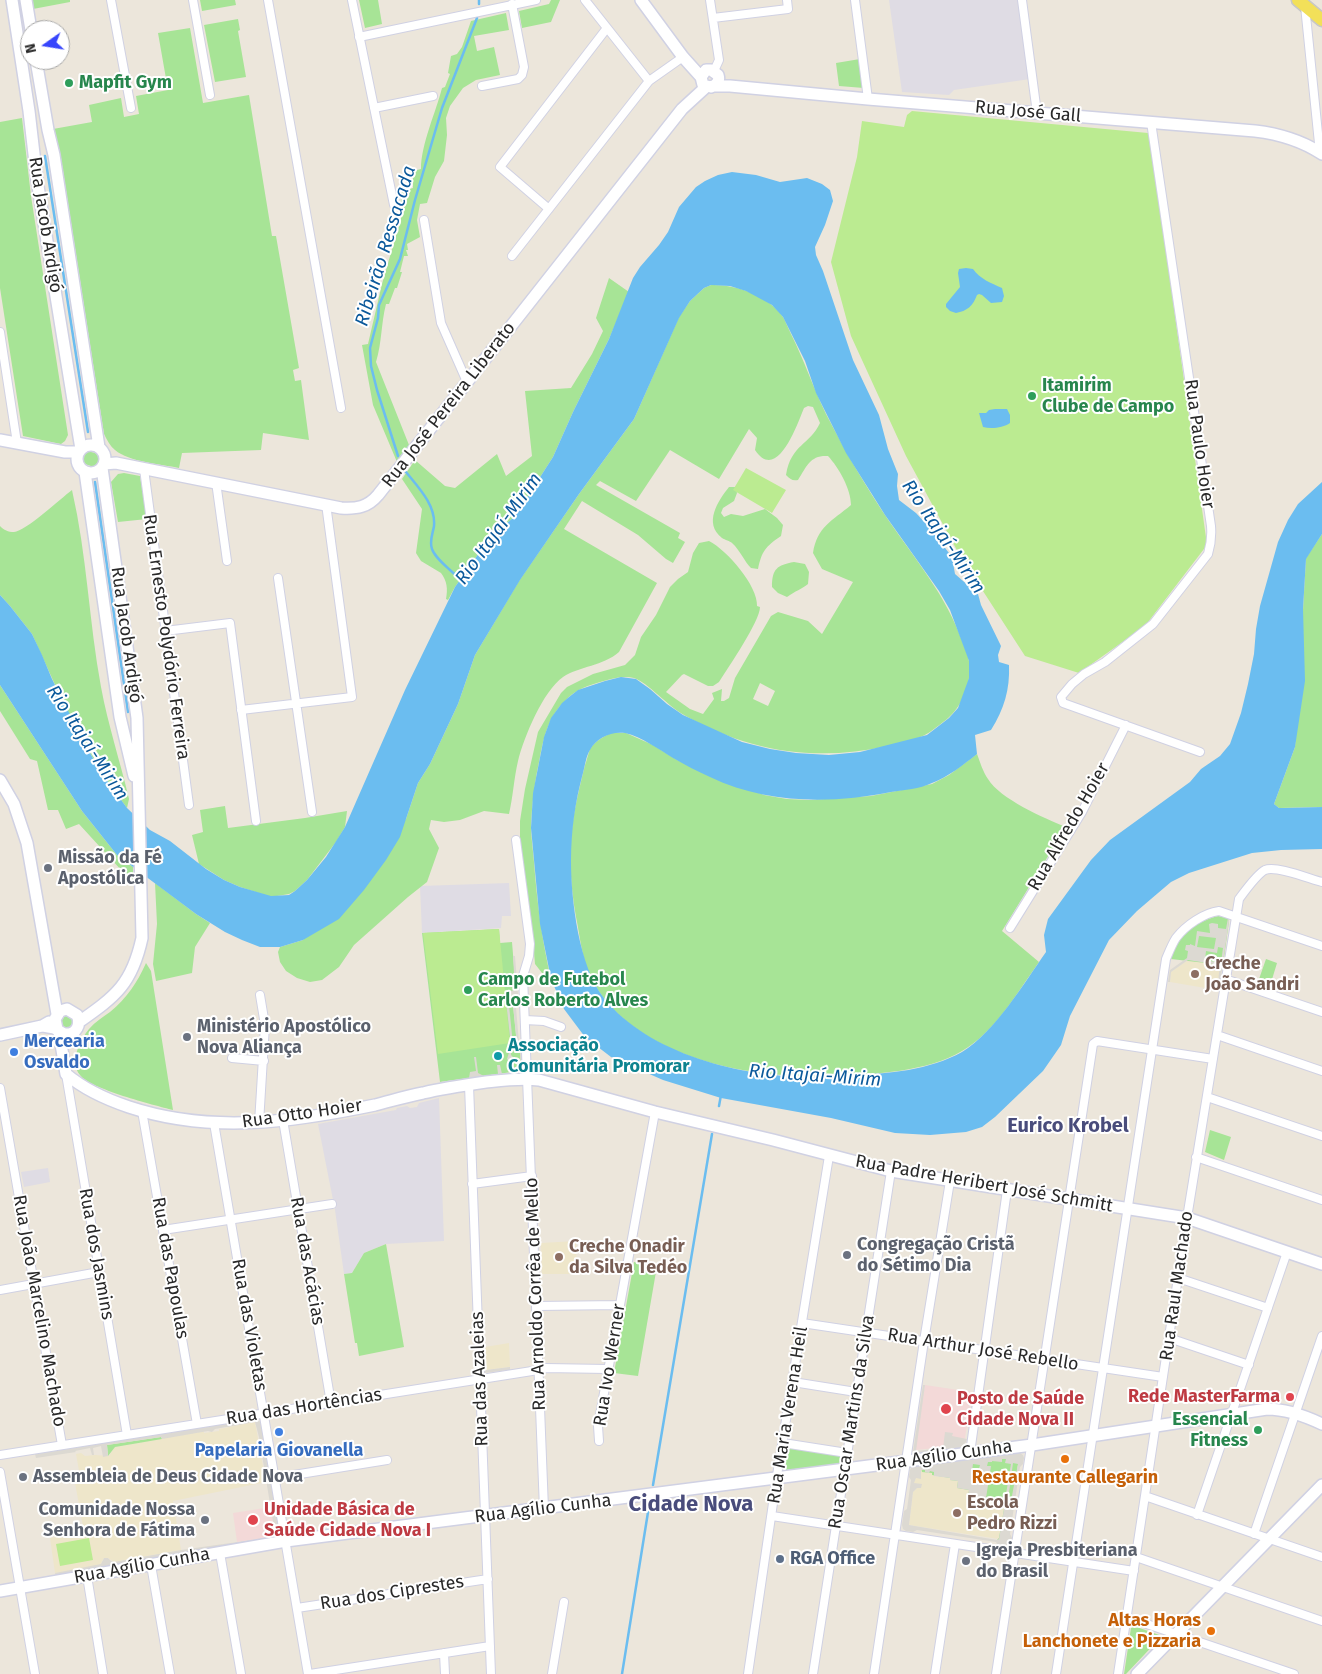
<!DOCTYPE html>
<meta charset="utf-8">
<style>
body{margin:0}
#map{position:relative;width:1322px;height:1674px;overflow:hidden;background:#ece6db;font-family:"Fira Sans",sans-serif}
canvas{display:block}
.north{position:absolute;left:20px;top:20px;width:50px;height:50px;box-sizing:border-box;background:#fff;border:1px solid #a9a9a9;border-radius:50%;rotate:257deg;font-size:14px;font-weight:700;line-height:20px;text-align:center;color:#292929}
.north::after{content:'';display:block;margin:auto;width:18px;height:22px;background:#3745fc;clip-path:polygon(50% 0,100% 100%,50% 72%,0 100%)}
</style>
<div id="map">
<canvas width="1322" height="1674"></canvas>
<div class="north">N</div>
</div>
<script>
const g = document.querySelector('canvas').getContext('2d');
g.lineJoin = 'round';
function paint(path, color) { g.fillStyle = color; g.fill(path, 'evenodd'); }
function strokePath(path, color, width, dash) { g.strokeStyle = color; g.lineWidth = width; g.lineCap = dash ? 'butt' : 'round'; g.setLineDash(dash || []); g.stroke(path); }
function drawText(font, color, halo, rows, align = 'center') {
  g.font = font + ' "Fira Sans",sans-serif'; g.lineWidth = 4; g.setLineDash([]); g.textBaseline = 'middle'; g.strokeStyle = halo; g.fillStyle = color; for (const [text, x, y, turn = 0] of rows) {
    g.save(); g.translate(x, y); g.rotate((+turn || 0) * Math.PI / 180); g.textAlign = isNaN(turn) ? turn : align; if (halo) g.strokeText(text, 0, 0); g.fillText(text, 0, 0); g.restore();
  }
}
const industrial = new Path2D(`
 M889,0H1019L1030,79L954,90L949,95L902,92Z
 M509,883L511,916H502L501,928L422,933L420,886Z
 M439,1098L444,1241L386,1244L364,1253L352,1273L344,1274L335,1210L318,1124L396,1110L397,1108L407,1106L410,1108L417,1107L419,1103Z
 M48,1168L50,1182L24,1187L21,1172Z`);
const education = new Path2D(`
 M1188,960L1221,965L1217,990L1170,982L1171,972Z
 M576,1241L577,1274H542L541,1243Z
 M509,1343L510,1367L486,1370L485,1347Z
 M255,1422L266,1482L173,1501L181,1550L114,1562L108,1558H104L100,1565L55,1573L50,1538L84,1532L75,1483L81,1482L76,1454L81,1453L85,1456L95,1455L109,1456L114,1447L204,1431V1433L219,1431V1429Z
 M921,1469L932,1471L934,1476L951,1478V1480L958,1481L969,1490V1497L1005,1503L999,1539L909,1525L913,1492L917,1488H921L914,1483V1481L920,1474Z`);
const medical = new Path2D(`
 M925,1385L972,1392L965,1438L964,1442L958,1446L915,1450Z
 M271,1507L275,1534L273,1537L237,1542L233,1513Z`);
const green = new Path2D(`
 M32,0H70V2L33,9Z
 M200,0H235L236,5L202,11Z
 M359,0H378L382,24L365,28Z
 M551,0H560L551,22L522,28L519,11L549,4Z
 M506,13L509,30L474,36L477,51L494,47L500,75L476,80L463,88L450,106L446,118L447,135L444,161L435,177L427,203L420,204L417,220L420,237L407,244L408,250H406L408,256H404L400,272H402L397,288H395L389,304H386C381,323 382,343 376,362L409,445L397,462L373,405L362,345L368,344L382,284L403,211L399,189L405,188L406,190L413,188V171L421,169C421,144 436,112 442,88L445,87L450,74L448,73L451,56L457,54L462,47L471,21Z
 M238,19L240,30L238,31L246,77L215,82L204,25Z
 M190,28L203,103L249,95L272,236H276L299,368L293,370L295,381L301,380L309,440L263,433L261,450L182,453L179,468C161,464 129,462 115,450C110,446 107,440 104,434L61,158L53,129L92,122L89,105L121,98L124,117L139,114L136,96L168,90L158,33Z
 M860,59L864,88L839,86L836,63Z
 M22,118L31,196L68,435L65,441L61,444L23,436L0,288V122Z
 M609,278L629,292L609,339L573,412L553,457L515,516L497,532L479,553L455,587L448,600L446,599C448,589 447,581 441,573L421,561L416,553L422,509L402,479L415,460L445,486L455,488L497,454L506,476L532,456L525,391L571,388L592,354L603,331L596,318Z
 M711,285C736,284 769,296 783,317C786,322 788,328 791,334C804,360 813,387 826,414C845,451 866,487 889,521C917,562 946,595 963,643C965,649 968,655 969,661C972,676 966,696 957,708C951,717 942,723 934,729C922,739 903,743 888,746C815,762 749,752 684,715C669,707 647,682 634,678C622,675 608,680 597,683C584,687 574,691 565,701C549,716 544,736 540,757C535,779 532,802 531,825C531,837 533,850 534,862C537,902 542,940 551,979L546,978L535,964L532,929L524,880L520,838V821L525,789L538,732L561,693L567,687L593,674L625,665L635,655L641,637L656,615L670,587L678,579L688,572L693,553L699,543L709,541C727,550 758,586 757,606L760,607C760,621 728,668 719,682L713,686H708L684,674L682,675L666,692L690,709L703,714L714,699L712,693L722,689L721,701H724L729,698L735,678L771,616L778,612L808,621L822,634L853,582L822,569L813,553C817,527 832,521 851,505C851,489 839,468 828,456C810,455 807,466 798,480C792,481 790,479 786,475C791,444 810,445 820,423L813,407L808,406L804,408C797,425 777,483 755,450L757,438L749,429L719,479L670,450L636,501L600,481L596,485L680,533L678,538L685,542L673,563L666,559L638,535L582,501L564,529L657,583L619,652C603,666 580,666 563,677C543,691 524,737 518,761C514,778 513,797 509,814L484,811L460,820L444,822L431,820L429,829L439,848L427,882L408,897L354,945L339,967L322,980L310,982L297,978L286,971L280,962L278,952L280,947L303,940L406,819L418,783L430,764L458,704L475,655L519,581L579,494L634,419L679,317L690,301L704,288ZM760,683L775,691L768,706L753,699Z
 M86,451L101,454L103,459L97,468L79,462V456Z
 M124,473L140,476L147,519L118,522L111,482L118,474Z
 M729,487H735L737,493L734,501L723,508L721,513L724,517L731,514L743,516L765,509L777,518L783,525L781,536C765,547 762,551 758,569L751,568C744,561 740,550 732,543C730,541 725,540 722,538C703,523 718,501 729,487Z
 M72,490C87,555 89,622 101,687C108,725 120,761 129,799L127,808L100,771L66,709L32,634L10,606L0,595V526C4,530 8,532 14,532C26,531 60,499 72,490Z
 M1322,534V807L1279,808L1274,804L1295,747L1306,558Z
 M794,562L805,564L809,572L808,584C802,589 795,591 787,597L778,593L772,587C772,569 777,565 794,562Z
 M0,685L82,811L117,855L133,867V880L122,871L79,824L66,829L58,810H48L37,761L30,759L0,711Z
 M611,733H626L653,745L677,760L764,795L787,799L809,800L871,796L932,784L949,775L977,754C980,762 983,772 988,779C1000,799 1044,818 1066,827L1002,931L1039,962C1017,993 995,1032 962,1051C927,1072 875,1074 835,1076C753,1080 633,1059 591,978C582,960 580,936 576,917C570,883 568,848 574,814C577,797 581,781 585,765C587,760 588,754 590,749C595,741 603,737 611,733Z
 M225,806L228,828L305,818L347,811L345,827L336,842L307,880L295,891L289,894L271,897L240,887L224,880L199,864L192,835L203,832L200,810Z
 M155,883L196,914L210,923L195,947L192,973L156,981L153,964L157,924Z
 M1218,916L1228,918L1229,921L1223,965L1171,959C1180,934 1192,923 1218,916Z
 M499,929L500,943L512,942L516,991L512,995L517,1045L520,1048L521,1069L519,1071L440,1082L422,933Z
 M1266,959L1277,963L1270,986L1258,982Z
 M146,963L151,971L173,1110C154,1105 90,1089 80,1075C69,1062 80,1040 89,1029C95,1022 103,1017 110,1012C127,998 137,983 146,963Z
 M60 1021a7 7 0 1 1 14 0a7 7 0 1 1-14 0Z
 M1210,1130L1231,1137L1224,1160L1205,1152Z
 M386,1244L404,1347L359,1356L357,1343H355L344,1274L352,1273L364,1253Z
 M634,1262L657,1266L638,1376L614,1373Z
 M161,1437L162,1439L115,1447L108,1456L107,1445Z
 M789,1448L840,1456L842,1457L839,1464L785,1470L787,1451Z
 M1016,1455L1019,1458L1007,1534L1009,1541L1005,1543L997,1540L999,1538L1005,1503L968,1497L969,1490L957,1488L958,1481L950,1480V1478L932,1475V1473L922,1472L921,1467Z
 M1134,1626L1162,1636L1126,1674H1124L1131,1628Z`);
const pitch = new Path2D(`
 M912,111L1148,133L1150,136L1207,545L1145,626L1079,673L1025,656L959,554L906,456L851,336L831,262L857,157L862,121L904,127L907,115Z
 M746,468L786,490L772,513L733,490Z
 M499,929L510,1043L438,1054L423,933Z
 M89,1538L93,1560L60,1566L56,1544Z`);
const plaza = new Path2D(`
 M1228,918L1229,921L1219,990H1217L1220,965L1188,960L1171,972L1170,982H1168L1170,970L1187,958L1188,951L1185,950L1186,945H1190V944L1195,946L1197,931L1210,933L1209,924L1212,923L1218,924V928L1226,929ZM1199,936L1216,938L1214,949L1197,947ZM1218,947L1223,948L1221,963L1205,960L1206,951L1217,953Z
 M513,956H515L518,994L515,995L519,1043L522,1044L523,1071L519,1073L440,1084V1082L469,1078L470,1072L476,1071L474,1057H476L478,1073L484,1076L498,1074L497,1065H500L502,1074L511,1072L510,1062L507,1059L511,1046L505,992L515,990ZM508,995H512L517,1045H513ZM520,1047L521,1069L518,1072H514L513,1062L514,1058L511,1055V1050L513,1048Z
 M483,1347H485L486,1370L510,1367V1370L484,1373Z
 M923,1385H925L916,1451L943,1448L945,1432L953,1433L952,1436L967,1439L965,1444L960,1448L916,1454L913,1452Z
 M257,1419L262,1423L280,1537L277,1539L190,1552L56,1576L55,1573L101,1564L104,1558H108L111,1561L114,1562L181,1550L273,1537L275,1534L259,1437L255,1422L215,1429L212,1432L208,1431L162,1439L161,1437L107,1445L108,1456L103,1457L101,1446L93,1448L94,1455H92L90,1448L75,1451L76,1452L36,1458L35,1454Z
 M1018,1452L1023,1455L1024,1458L1023,1464L1020,1467L1010,1534L1012,1538L1011,1542L1009,1546H998L996,1542L917,1530L913,1532L906,1531L903,1529L902,1525L904,1511L907,1509L911,1480L909,1477L910,1470L912,1466ZM1002,1459H1006L1005,1463L1011,1464L1005,1500L986,1498L991,1466H987L988,1462H992V1461L1002,1462ZM1013,1463L1018,1464L1011,1501L1008,1500ZM973,1464L980,1465L978,1472L986,1474L985,1484L974,1483L975,1472L972,1471ZM921,1470H925V1472L929,1473L930,1471L934,1472V1476L950,1478V1480L958,1481L957,1488L969,1490L968,1497L1005,1503L999,1539L997,1540L909,1525L913,1492L917,1488H921L922,1484L914,1483L916,1478L921,1479Z`);
const water = new Path2D(`
 M732,172L756,175L780,182L807,178L822,184L830,190L833,201L825,225L815,247L816,255L823,271L853,360L879,415L888,449L898,474L897,486L899,500L916,513L929,527L952,557L955,574L978,594L981,605L1001,646L998,655L999,662L1009,665C1010,690 1004,709 991,730L975,735L977,754C963,765 948,777 932,783C919,789 905,790 891,792C830,804 767,804 710,777C697,771 685,765 673,758C658,749 642,737 625,733C611,731 596,738 590,750C586,756 585,766 583,773C575,802 571,831 571,861C571,900 579,967 604,998C648,1054 742,1077 810,1077C824,1078 838,1076 852,1075C888,1074 930,1070 962,1052C995,1032 1024,983 1046,952L1044,935L1048,919L1091,860L1110,840L1190,782L1201,769L1220,756L1230,744L1241,713L1248,684L1254,654L1256,629L1260,606L1278,542L1288,520L1298,504L1322,482V534L1306,559L1303,609L1305,681L1295,747L1274,804L1279,808H1284L1322,807V849L1281,850L1252,853L1189,873L1171,882L1151,899L1137,911L1109,940L1070,1016L1061,1045L1043,1071L995,1117L982,1127L966,1132L930,1135L895,1133L831,1118L721,1098L663,1080L611,1057L585,1037L564,1009L551,979L540,924L531,828L533,793L544,737L551,718L562,703L569,697L578,690L605,681L621,677L636,679L650,689L667,704L683,715L742,742L770,749L796,753L829,755L860,752L927,735L949,718L958,708L969,678V661L950,610L939,591L885,515L846,453L816,393L805,361L783,317L772,305L746,291L730,286L711,285L704,288L690,301L679,318L634,419L579,494L520,580L475,655L458,704L430,764L418,783L400,837L386,860L364,890L339,919L303,940L280,947H260L242,940L225,932L196,914L117,855L82,811L0,685V595L10,606L32,634L42,655L52,679L84,742L100,771L127,808L150,830L170,841L206,869L224,880L240,887L271,896L289,895L295,891L307,880L326,857L345,827L405,690L455,587L479,553L497,532L515,516L553,457L573,412L609,339L633,278L640,267L659,245L668,232L679,207L696,187L705,181L718,175Z
 M966,268L973,269C980,279 991,283 1002,288L1004,296L1002,302L991,303L982,295L979,294L977,295C973,306 967,311 956,313L950,311L946,307V304L960,287L958,273L959,269Z
 M995,409H1007L1010,415V423C1003,428 991,429 983,427L979,413H986L989,410Z`);
const stream = new Path2D(`
 M479,4V0
 M45,156L88,432
 M398,456L377,390L371,366L370,348L378,318L379,305L400,259L415,200L442,108L477,18
 M406,472C418,487 436,505 434,526C433,533 429,541 432,549C436,560 452,571 461,580
 M95,482L128,712
 M719,1106L721,1095
 M653,1485L712,1134
 M622,1674L649,1506`);
const street = new Path2D(`
 M111,0L131,108
 M193,0L210,95
 M268,0L341,408
 M352,0L394,205
 M585,0L649,81
 M710,0L719,60L714,71
 M855,0L868,99
 M1022,0L1037,113
 M1305,6L1320,153
 M713,18L788,9L787,0
 M359,37L536,0
 M482,86L518,79L522,75L524,67L512,4
 M374,108L433,96
 M1151,122L1211,526C1212,537 1211,544 1208,554L1153,624L1105,662L1084,674L1072,684L1061,697L1063,703L1200,752
 M549,209L500,167L607,28
 M424,220L441,323L467,382
 M512,256L649,81L683,57
 M0,332L17,443
 M144,469L189,805
 M216,482L227,561
 M278,578L312,812
 M165,631L230,623L256,821
 M241,710L352,697L326,504
 M516,840L530,944L529,956L523,976L544,1509
 M1010,928L1082,812L1126,725
 M1225,979L1322,1012
 M525,1020L544,1021L561,1027
 M1217,1035L1322,1071
 M232,1058L264,1061
 M66,1074L127,1435
 M469,1085L491,1674
 M0,1088L62,1445
 M1207,1097L1322,1136
 M142,1111L197,1424
 M283,1120L331,1403
 M214,1123L308,1674
 M259,1123L265,1025L260,995
 M1196,1157L1322,1200
 M472,1184L532,1176
 M163,1230L332,1204
 M1178,1278L1268,1308
 M0,1290L99,1272
 M537,1306L620,1305
 M802,1323L1163,1377
 M1169,1338L1249,1365
 M793,1382L856,1392
 M599,1441L598,1426L655,1112
 M783,1443L847,1453
 M970,1453L1007,1190
 M0,1455L532,1371L545,1368L608,1369
 M0,1472L35,1674
 M275,1478L387,1460
 M1145,1496L1322,1557
 M1197,1515L1287,1252
 M772,1516L1134,1571
 M1254,1534L1322,1336
 M220,1553L241,1674
 M1136,1557L1322,1621
 M151,1565L170,1674
 M87,1576L103,1674
 M297,1608L488,1579
 M1126,1617L1294,1674
 M444,1653L445,1674
 M310,1674L490,1646
 M552,1674L564,1602
 M748,1674L778,1469L829,1156
 M813,1674L891,1171
 M874,1674L924,1341L950,1181
 M935,1674L955,1544
 M996,1674L1093,1044L1097,1041L1213,1059
 M1056,1674L1166,959C1169,952 1172,944 1176,938C1186,925 1204,913 1219,911L1322,946
 M1118,1674L1187,1218L1239,899C1245,891 1257,874 1265,870C1276,865 1310,879 1322,882`);
const secondary = new Path2D(`
 M12,0L29,111L37,180L81,449
 M26,0L31,30
 M641,0L683,57L701,77L703,85L711,87C717,85 720,81 718,75L711,70H706L701,77
 M36,60L48,130L54,155L99,447
 M714,86H730L868,99L1255,131C1280,134 1301,140 1322,154
 M0,440L65,452H78
 M77 459a14 14 0 1 1 28 0a14 14 0 1 1-28 0Z
 M104,464L116,463L341,508C357,509 368,507 378,495L682,109L706,87
 M85,472L120,717L134,776
 M0,780L14,804L27,843L57,1014
 M79,1022C116,996 132,984 142,938L137,718L102,468
 M42,1026C46,1027 51,1027 54,1028C58,1030 61,1033 65,1034C77,1035 81,1024 77,1015L67,1009L60,1011L55,1019L57,1029
 M59,1032L66,1074C85,1090 105,1099 129,1107C211,1134 293,1122 375,1105C391,1101 407,1096 423,1093C444,1088 465,1085 486,1082C505,1080 520,1078 539,1080L655,1112L773,1140L891,1171L1187,1218L1322,1264
 M0,1035L42,1026L49,1022
 M0,1591L286,1541L1032,1445L1267,1409C1286,1409 1305,1416 1322,1424
 M1137,1674L1322,1485`);
const primary = new Path2D(`
 M1298,0L1322,20`);
const markers = [
 [69,83,5,"#2e9e5b"],
 [1032,396,5,"#2e9e5b"],
 [48,868,5,"#6b7280"],
 [1195,974,5,"#8d6e63"],
 [468,990,5,"#2e9e5b"],
 [187,1037,5,"#6b7280"],
 [14,1052,5,"#3f7fe0"],
 [498,1056,5,"#0f9aa8"],
 [847,1255,5,"#6b7280"],
 [559,1257,5,"#8d6e63"],
 [1290,1397,5,"#e0444e"],
 [946,1409,6,"#e0444e"],
 [1258,1430,5,"#2e9e5b"],
 [279,1432,5,"#3f7fe0"],
 [1065,1459,5,"#e8710a"],
 [23,1477,5,"#6b7280"],
 [957,1513,5,"#8d6e63"],
 [205,1520,5,"#6b7280"],
 [253,1520,6,"#e0444e"],
 [780,1559,5,"#5c6f8a"],
 [966,1561,5,"#6b7280"],
 [1211,1631,5,"#e8710a"]
];
const leisureNames = [
 ["Mapfit Gym",79,83],
 ["Itamirim",1042,386],
 ["Clube de Campo",1042,407],
 ["Campo de Futebol",478,980],
 ["Carlos Roberto Alves",478,1001],
 ["Essencial",1248,1420,"right"],
 ["Fitness",1248,1441,"right"]
];
const streetNames = [
 ["Rua José Gall",1028,112,5],
 ["Rua Jacob Ardigó",45,225,81],
 ["Rua José Pereira Liberato",449,405,-52],
 ["Rua Paulo Hoier",1199,444,82],
 ["Rua Jacob Ardigó",126,635,82],
 ["Rua Ernesto Polydório Ferreira",166,637,82],
 ["Rua Alfredo Hoier",1069,827,-60],
 ["Rua Otto Hoier",302,1114,-8],
 ["Rua Padre Heribert José Schmitt",984,1184,10],
 ["Rua dos Jasmins",96,1254,80],
 ["Rua das Acácias",307,1261,80],
 ["Rua das Papoulas",170,1268,80],
 ["Rua Raul Machado",1177,1286,-82],
 ["Rua Arnoldo Corrêa de Mello",536,1294,-92],
 ["Rua João Marcelino Machado",39,1311,80],
 ["Rua das Violetas",249,1325,80],
 ["Rua Arthur José Rebello",983,1350,9],
 ["Rua Ivo Werner",610,1365,-81],
 ["Rua das Azaleias",480,1379,-92],
 ["Rua das Hortências",304,1407,-9],
 ["Rua Maria Verena Heil",788,1415,-81],
 ["Rua Oscar Martins da Silva",852,1422,-81],
 ["Rua Agílio Cunha",944,1456,-8],
 ["Rua Agílio Cunha",543,1509,-7],
 ["Rua Agílio Cunha",142,1566,-10],
 ["Rua dos Ciprestes",392,1593,-9]
];
const worshipNames = [
 ["Missão da Fé",58,858],
 ["Apostólica",58,879],
 ["Ministério Apostólico",197,1027],
 ["Nova Aliança",197,1048],
 ["Congregação Cristã",857,1245],
 ["do Sétimo Dia",857,1266],
 ["Assembleia de Deus Cidade Nova",33,1477],
 ["Comunidade Nossa",195,1510,"right"],
 ["Senhora de Fátima",195,1531,"right"],
 ["Igreja Presbiteriana",976,1551],
 ["do Brasil",976,1572]
];
const educationNames = [
 ["Creche",1205,964],
 ["João Sandri",1205,985],
 ["Creche Onadir",569,1247],
 ["da Silva Tedéo",569,1268],
 ["Escola",967,1503],
 ["Pedro Rizzi",967,1524]
];
const shopNames = [
 ["Mercearia",24,1042],
 ["Osvaldo",24,1063],
 ["Papelaria Giovanella",279,1451,"center"]
];
const cultureNames = [
 ["Associação",508,1046],
 ["Comunitária Promorar",508,1067]
];
const healthNames = [
 ["Rede MasterFarma",1280,1397,"right"],
 ["Posto de Saúde",957,1399],
 ["Cidade Nova II",957,1420],
 ["Unidade Básica de",264,1510],
 ["Saúde Cidade Nova I",264,1531]
];
const foodNames = [
 ["Restaurante Callegarin",1065,1478],
 ["Altas Horas",1201,1621,"right"],
 ["Lanchonete e Pizzaria",1201,1642,"right"]
];
const serviceNames = [
 ["RGA Office",790,1559]
];
const waterNames = [
 ["Ribeirão Ressacada",386,246,-73],
 ["Rio Itajaí-Mirim",499,529,-54],
 ["Rio Itajaí-Mirim",943,537,56],
 ["Rio Itajaí-Mirim",87,743,57],
 ["Rio Itajaí-Mirim",815,1076,4]
];
const quarterNames = [
 ["Eurico Krobel",1068,1126]
];
const districtNames = [
 ["Cidade Nova",691,1505]
];
paint(industrial, '#dfdce4');
paint(education, '#eee6ca');
paint(medical, '#f3d9d8');
paint(green, '#a7e496');
paint(pitch, '#bbeb91');
paint(plaza, '#dcd9d2');
paint(water, '#6bbdf0');
strokePath(stream, '#6bbdf0', 2.5);
strokePath(street, '#d0d1e3', 10);
strokePath(secondary, '#d0d1e3', 14);
strokePath(primary, '#c7c7c7', 15);
strokePath(street, '#fff', 8);
strokePath(secondary, '#fff', 11);
strokePath(primary, '#f2e059', 12);
for (const [x, y, r, color] of markers) { const dot = new Path2D(); dot.arc(x, y, r, 0, 2 * Math.PI); g.fillStyle = color; g.fill(dot); strokePath(dot, '#fff', 2); }
drawText('bold 18px', '#27864d', '#fff', leisureNames, 'left');
drawText('18px', '#292929', '#fff', streetNames);
drawText('bold 18px', '#5b616d', '#fff', worshipNames, 'left');
drawText('bold 18px', '#785e54', '#fff', educationNames, 'left');
drawText('bold 18px', '#366cbe', '#fff', shopNames, 'left');
drawText('bold 18px', '#0d838f', '#fff', cultureNames, 'left');
drawText('bold 18px', '#be3a42', '#fff', healthNames, 'left');
drawText('bold 18px', '#c56008', '#fff', foodNames);
drawText('bold 18px', '#4e5e75', '#fff', serviceNames, 'left');
drawText('italic 19px', '#0b599b', '#fff', waterNames);
drawText('bold 20px', '#494c7b', '#fff', quarterNames);
drawText('bold 22px', '#494c7b', '#fff', districtNames);
</script>
